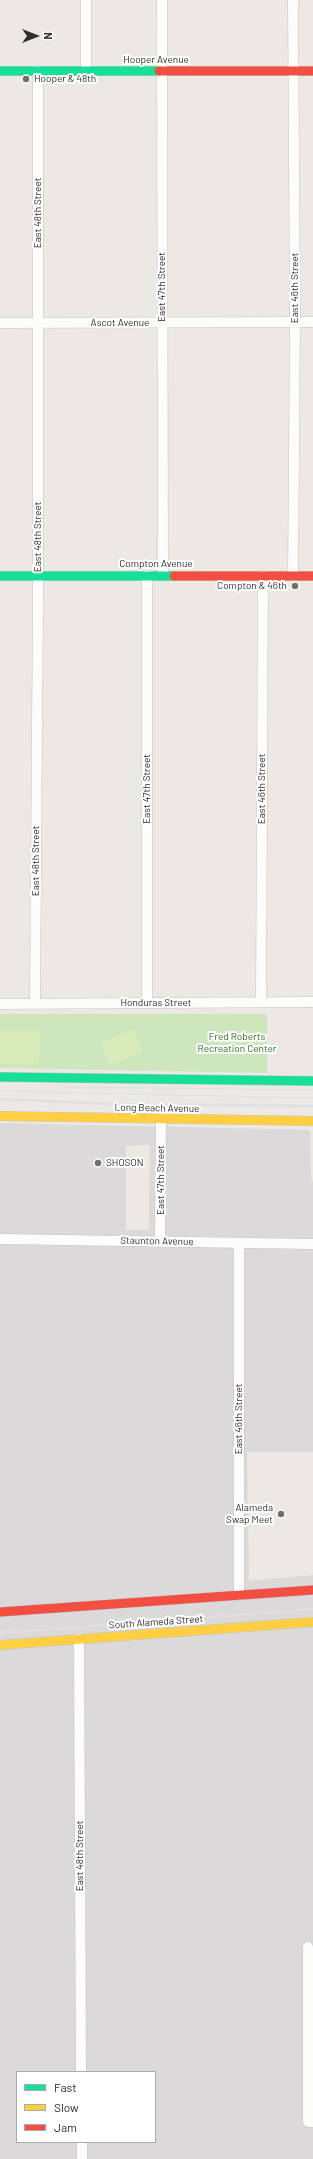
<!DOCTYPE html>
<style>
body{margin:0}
#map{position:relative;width:313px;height:2159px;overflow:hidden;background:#ece8e4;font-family:Barlow,sans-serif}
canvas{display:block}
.legend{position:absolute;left:16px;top:2071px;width:140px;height:72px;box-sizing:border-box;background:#fff;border:1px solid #ababab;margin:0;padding:5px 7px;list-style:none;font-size:12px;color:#2e2e2e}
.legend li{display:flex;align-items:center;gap:8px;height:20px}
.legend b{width:20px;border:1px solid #ababab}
.north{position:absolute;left:16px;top:16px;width:40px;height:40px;-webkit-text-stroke:3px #fff;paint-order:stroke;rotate:90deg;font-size:11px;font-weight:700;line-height:16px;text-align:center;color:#2e2e2e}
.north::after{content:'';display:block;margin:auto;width:14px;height:18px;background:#2e2e2e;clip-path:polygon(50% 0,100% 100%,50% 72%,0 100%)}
</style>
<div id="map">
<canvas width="313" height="2159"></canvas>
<ul class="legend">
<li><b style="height:5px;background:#16e098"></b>Fast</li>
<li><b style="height:5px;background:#ffcf43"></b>Slow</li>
<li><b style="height:5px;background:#f24e42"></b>Jam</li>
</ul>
<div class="north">N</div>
</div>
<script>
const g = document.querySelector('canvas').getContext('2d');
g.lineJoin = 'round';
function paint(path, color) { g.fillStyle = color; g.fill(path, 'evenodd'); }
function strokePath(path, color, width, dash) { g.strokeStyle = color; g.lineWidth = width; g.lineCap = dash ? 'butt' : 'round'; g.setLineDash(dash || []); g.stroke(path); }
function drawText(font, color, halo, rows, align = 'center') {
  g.font = font + ' Barlow,sans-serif'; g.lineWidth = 4; g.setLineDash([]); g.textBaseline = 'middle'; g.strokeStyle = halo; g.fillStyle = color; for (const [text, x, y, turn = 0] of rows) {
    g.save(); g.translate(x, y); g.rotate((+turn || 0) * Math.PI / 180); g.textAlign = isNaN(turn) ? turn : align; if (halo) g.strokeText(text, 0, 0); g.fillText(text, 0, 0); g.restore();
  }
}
const industrial = new Path2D(`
 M0,1123L310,1130L311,1181H313V1452H247L249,1581L313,1575V2159H0ZM150,1145L149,1230H126V1146ZM17,2072H155V2142H17Z`);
const green = new Path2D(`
 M0,1014H267V1073L0,1068Z`);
const pitch = new Path2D(`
 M0,1030H40L39,1065L0,1064Z
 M134,1030L142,1052L109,1065L101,1043Z`);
const street = new Path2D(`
 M86,0V71
 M162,0L163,575
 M0,323L313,322
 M293,576L295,322L293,0
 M261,1002L263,576
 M35,1003L38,592V71
 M147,1003V575
 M0,1004L313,1002
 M0,1239L313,1244
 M160,1242L161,1119
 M239,1243V1595
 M79,1639L81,2072
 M308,1947V2122H313
 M82,2142V2159`);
const fast = new Path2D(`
 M0,71H159
 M0,576H174
 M0,1077L313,1081`);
const slow = new Path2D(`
 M0,1116L313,1121
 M0,1645L313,1622`);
const jam = new Path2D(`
 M159,71H313
 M174,576H313
 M0,1612L313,1590`);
const tram = new Path2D(`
 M63,1087L313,1090
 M0,1091L313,1098`);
const rail = new Path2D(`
 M0,1099L111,1104L313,1106
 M0,1633L313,1609`);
const markers = [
 [26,79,4,"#706f6e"],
 [295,586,4,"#706f6e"],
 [98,1163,4,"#706f6e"],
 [281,1514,4,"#706f6e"]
];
const streetNames = [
 ["Hooper Avenue",156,60],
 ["East 48th Street",38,213,-90],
 ["East 47th Street",162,287,-90],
 ["East 46th Street",295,288,-90],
 ["Ascot Avenue",120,323],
 ["East 48th Street",38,537,-90],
 ["Compton Avenue",156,564],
 ["East 47th Street",147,789,-90],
 ["East 46th Street",262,789,-90],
 ["East 48th Street",36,861,-90],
 ["Honduras Street",156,1003],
 ["Long Beach Avenue",157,1108,1],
 ["East 47th Street",161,1180,-90],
 ["Staunton Avenue",157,1241,1],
 ["East 46th Street",239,1419,-90],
 ["South Alameda Street",156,1622,-4],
 ["East 48th Street",80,1856,-90]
];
const poiNames = [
 ["Hooper & 48th",34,79],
 ["Compton & 46th",287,586,"right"],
 ["SHOSON",106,1163],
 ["Alameda",273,1508,"right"],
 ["Swap Meet",273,1520,"right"]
];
const parkNames = [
 ["Fred Roberts",237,1037],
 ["Recreation Center",237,1049]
];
paint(industrial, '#dcd9db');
paint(green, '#cee6be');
paint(pitch, '#d9eabb');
strokePath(street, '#c5c4c5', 11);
strokePath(fast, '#c5c4c5', 10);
strokePath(slow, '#c5c4c5', 10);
strokePath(jam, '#c5c4c5', 10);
strokePath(street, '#fcfcfb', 10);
strokePath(fast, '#16e098', 9);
strokePath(slow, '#ffcf43', 9);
strokePath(jam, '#f24e42', 9);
strokePath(tram, '#dfdfe1', 1);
strokePath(rail, '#dfdfe1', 2.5);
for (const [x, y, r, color] of markers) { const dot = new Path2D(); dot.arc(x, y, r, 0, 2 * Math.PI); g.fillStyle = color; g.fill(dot); strokePath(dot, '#fff', 1.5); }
drawText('10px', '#2e2e2e', '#fff', streetNames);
drawText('10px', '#2e2e2e', '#fff', poiNames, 'left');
drawText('10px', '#2c6e1b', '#fff', parkNames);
</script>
